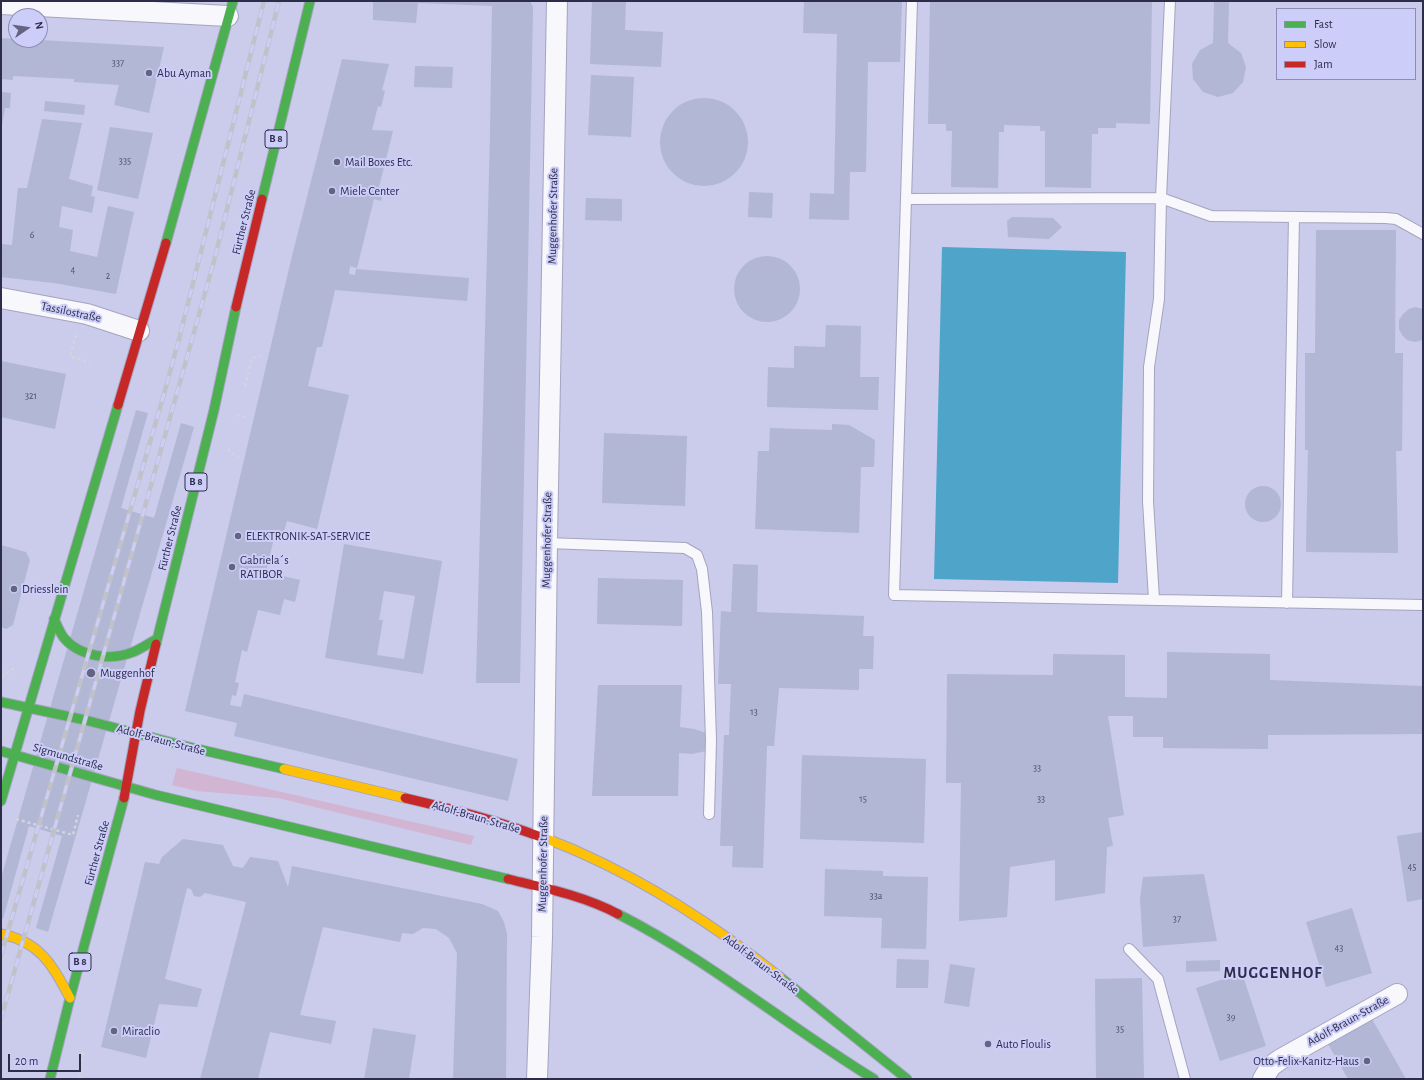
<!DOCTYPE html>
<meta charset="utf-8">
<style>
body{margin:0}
#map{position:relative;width:1424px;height:1080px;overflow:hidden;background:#cbcbec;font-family:"Alegreya Sans",sans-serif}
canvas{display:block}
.frame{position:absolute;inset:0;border:2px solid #2d2d49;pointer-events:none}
.legend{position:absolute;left:1276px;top:8px;width:140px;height:72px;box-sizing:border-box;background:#cccdf9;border:1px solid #8c8db3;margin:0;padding:5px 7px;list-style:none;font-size:12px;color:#2d2d49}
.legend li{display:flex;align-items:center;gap:8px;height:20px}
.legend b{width:20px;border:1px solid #8c8db3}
.north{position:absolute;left:8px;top:8px;width:40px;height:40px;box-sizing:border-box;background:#cccdf9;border:1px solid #8c8db3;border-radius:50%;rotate:77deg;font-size:11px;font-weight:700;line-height:16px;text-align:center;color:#2d2d49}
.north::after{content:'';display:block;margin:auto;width:14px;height:18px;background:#646482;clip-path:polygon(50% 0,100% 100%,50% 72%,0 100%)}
.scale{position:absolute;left:8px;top:1054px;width:73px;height:18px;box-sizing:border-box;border:2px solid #2d2d49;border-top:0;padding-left:5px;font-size:12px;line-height:14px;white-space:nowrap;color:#2d2d49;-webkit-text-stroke:3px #cccdf9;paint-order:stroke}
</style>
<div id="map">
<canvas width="1424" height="1080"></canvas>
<div class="frame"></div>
<ul class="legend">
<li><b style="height:5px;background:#4caf50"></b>Fast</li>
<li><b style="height:5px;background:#ffc107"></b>Slow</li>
<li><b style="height:5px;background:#c62828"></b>Jam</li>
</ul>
<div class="north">N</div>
<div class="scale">20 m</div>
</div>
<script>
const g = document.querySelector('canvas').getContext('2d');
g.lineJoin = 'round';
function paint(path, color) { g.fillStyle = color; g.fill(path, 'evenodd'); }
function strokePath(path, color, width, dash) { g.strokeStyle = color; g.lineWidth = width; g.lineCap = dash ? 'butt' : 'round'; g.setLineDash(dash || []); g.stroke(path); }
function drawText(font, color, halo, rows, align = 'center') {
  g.font = font + ' "Alegreya Sans",sans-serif'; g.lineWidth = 4; g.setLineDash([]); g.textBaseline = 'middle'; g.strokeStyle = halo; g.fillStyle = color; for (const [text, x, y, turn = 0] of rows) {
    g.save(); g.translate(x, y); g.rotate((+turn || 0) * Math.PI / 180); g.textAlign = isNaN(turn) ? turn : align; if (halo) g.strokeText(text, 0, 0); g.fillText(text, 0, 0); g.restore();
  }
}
const green = new Path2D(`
 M177,768L474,836L471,845L278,798L197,791L172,785Z`);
const water = new Path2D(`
 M942,247L1126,252L1118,583L934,579Z`);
const building = new Path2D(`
 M373,1H530L533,7L520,683H476L490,135L492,6L418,3L416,23L373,20Z
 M592,1H626L625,30L663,32L661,67L590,64Z
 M804,1H902L900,62H868L866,172H850L849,220L809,219L810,193L834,194L837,34L803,33Z
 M930,1H1152L1150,124L1116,123V128H1098V134H1092L1091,188L1045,187V131H1040V126L1004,125V132H999L998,188L951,187L952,131H946V124H928Z
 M1214,1H1229L1228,43L1241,53L1246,67L1243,82L1233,93L1218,97L1203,92L1193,79L1192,64L1200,50L1213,43Z
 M1,38L16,39V40H40L164,47L149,113L114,105L119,85L74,82V79L13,76V80L1,79Z
 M342,59L389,64L382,90L385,91L381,107L378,106L372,130L393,131L379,187L384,188L381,201L374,199L357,268L350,266L349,274L355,275L356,269L469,278L467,301L335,290L322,347H317L308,386L349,395L317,529L287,521L283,535L275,534L266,572L300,580L295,602L284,599L280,615L258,610L247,652L242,650L235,682L239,683L236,696L232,695L230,705L241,707L244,694L518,759L508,801L234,736L237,723L185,711L291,260Z
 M415,66L453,67L452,88L414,87Z
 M591,75L634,77L631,137L588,135Z
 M1,92L11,93L10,108H5L2,125Z
 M660 142a44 44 0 1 1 88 0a44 44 0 1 1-88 0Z
 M45,101L85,105L84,115L44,111Z
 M42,119L82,123L69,179L93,186L91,196L95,197L92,213L62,206L59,227L73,230L70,251L97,257L108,206L134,212L116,294L54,283L1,277V244L12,245L18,188H27Z
 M110,127L153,133L138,199L97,190Z
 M749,192L773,193L772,218L748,217Z
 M586,198L622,199V221L585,220Z
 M1012,217L1053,218L1062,227L1049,239L1008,237L1007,221Z
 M1316,230H1396L1395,353H1403L1402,451H1396L1398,553L1306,552L1308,450H1305V353H1315Z
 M734 289a33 33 0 1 1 66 0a33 33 0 1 1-66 0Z
 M1415,307L1423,309V340L1415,342L1407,340L1402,335L1399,329V320L1403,314L1409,309Z
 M826,325L861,326L860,377H879L878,410L767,407L768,367L794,368V346L825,347Z
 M1,361L66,374L55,429L1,417Z
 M136,410L148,413L121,508L154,518L181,423L194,427L48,932L36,928L62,836L29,826L3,919H1V878Z
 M832,424L849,425L875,440L874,467H861L859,533L755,529L758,451H769L770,428L832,430Z
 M604,433L687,436L685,506L602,503Z
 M1245 504a18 18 0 1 1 36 0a18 18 0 1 1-36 0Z
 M344,544L442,561L423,674L325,658ZM384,591L415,596L404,659L377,655L383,620H379Z
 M1,545L26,552L30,560L13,625L6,629L1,627Z
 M733,564L758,565L757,612L864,616L863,636H874L873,669H859V690L779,688L774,746H767L763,868L732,867L733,846H720L724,735H729L731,684H718L721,611L731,612Z
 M598,578L683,580L682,626L597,624Z
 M1167,652L1270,654V680L1423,686V734L1268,735V749L1163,748V737H1133V716H1108L1124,815L1108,818L1113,846L1107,847L1105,893L1055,901V860L1010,867L1007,917L959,921L961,783H946L947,674L1053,675V654L1125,655V697L1167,698Z
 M598,685H682L680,727L694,729L706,733V751L692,754L679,753L678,796H592Z
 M802,755L926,759L924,843L800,839Z
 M1423,832V899L1407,902L1397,836Z
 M183,839L223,845L233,866L243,868L250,857L278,861L288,887L292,866L482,904L498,911L504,922L507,934L506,1079H453L457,953L449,938L436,929L423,928L413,934L402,933L400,942L323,927L300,1015L336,1021L331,1044L270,1032L258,1079H200L246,902L205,893L200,897L194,896L191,889L187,888L165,979L202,989L197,1007L159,1004L146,1058L101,1047L145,862L159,864L162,857Z
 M825,869L883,871V876L928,877L926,949L881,948L882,918L824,916Z
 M1204,874L1217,941L1143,947L1140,898L1143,877Z
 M1352,908L1372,973L1326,987L1306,922Z
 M897,959L929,960L928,988H896Z
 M1220,960V971L1186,972V961Z
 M950,964L975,968L969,1007L944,1003Z
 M1242,973L1266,1046L1220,1061L1196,988Z
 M1142,978L1144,1079H1096L1095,979Z
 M1372,1019L1406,1079H1348L1328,1044Z
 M373,1028L416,1035L409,1079H364Z`);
const path = new Path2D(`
 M76,335L70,356L90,363
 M245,386L252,358L263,356
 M237,415L248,418
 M229,449V452L239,457
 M1,676L15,668
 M16,819L73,835L78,815
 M80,1079L83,1052`);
const lane = new Path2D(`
 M912,1L894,595L1423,605
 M906,199L1161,198L1211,216L1386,218L1396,219L1423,234
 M547,543L685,548L697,555L702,569L707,612L711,741L709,814
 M1154,599L1148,501L1149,367L1159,299L1161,198L1170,1
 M1287,603L1294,217
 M1129,949L1158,979L1185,1079`);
const street = new Path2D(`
 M1,4L228,16
 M1,298L87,314L139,331
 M537,1079L542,937L547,543L557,1
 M1263,1079L1271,1066L1281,1059L1397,994`);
const fast = new Path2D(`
 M262,199L310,1
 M166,243L233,1
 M54,619C57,625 60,633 64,638C80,657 111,661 133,652C141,649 149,643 157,639
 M156,644L214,410L236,307
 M1,702L85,720L189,747L284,769
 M1,751L156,795L508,879
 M1,801L118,405
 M618,914C709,960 787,1026 874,1079
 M780,977L907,1079
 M50,1079L70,998L124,798`);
const slow = new Path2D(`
 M284,769L405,798
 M541,837C555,842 568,847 581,853C653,885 718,928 780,977
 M1,934C41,942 52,965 70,998`);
const jam = new Path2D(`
 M236,307L262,199
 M118,405L166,243
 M124,798L140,711L156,644
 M405,798C452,809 496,820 541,837
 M508,879C545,888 584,896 618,914`);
const rail = new Path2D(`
 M1,955L164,394L179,339L264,1
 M1,1019L214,261L279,1`);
const markers = [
 [149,73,4,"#646482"],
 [337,162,4,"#646482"],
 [332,191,4,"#646482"],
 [238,536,4,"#646482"],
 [232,567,4,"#646482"],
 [14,589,4,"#646482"],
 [91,673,5,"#646482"],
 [114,1031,4,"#646482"],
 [988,1044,4,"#646482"],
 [1367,1061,4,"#646482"]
];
const numberNames = [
 ["337",118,63],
 ["335",125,161],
 ["6",32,235],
 ["4",73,270],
 ["2",108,276],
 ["321",31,396],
 ["13",754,712],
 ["33",1037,768],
 ["15",863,799],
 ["33",1041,799],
 ["45",1412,867],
 ["33a",876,896],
 ["37",1177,919],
 ["43",1339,948],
 ["39",1231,1017],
 ["35",1120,1029]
];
const shields = [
 [276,139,22],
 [196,482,22],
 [80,962,22]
];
const shieldNames = [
 ["B 8",276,139],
 ["B 8",196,482],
 ["B 8",80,962]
];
const poiNames = [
 ["Abu Ayman",157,73],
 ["Mail Boxes Etc.",345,162],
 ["Miele Center",340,191],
 ["ELEKTRONIK-SAT-SERVICE",246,536],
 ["Gabriela´s",240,560],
 ["RATIBOR",240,574],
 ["Driesslein",22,589],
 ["Muggenhof",100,673],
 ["Miraclio",122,1031],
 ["Auto Floulis",996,1044],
 ["Otto-Felix-Kanitz-Haus",1359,1061,"right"]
];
const streetNames = [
 ["Muggenhofer Straße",553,216,-89],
 ["Fürther Straße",244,222,-76],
 ["Tassilostraße",71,312,12],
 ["Fürther Straße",170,538,-76],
 ["Muggenhofer Straße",547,540,-89],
 ["Adolf-Braun-Straße",161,740,15],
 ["Sigmundstraße",68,757,16],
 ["Adolf-Braun-Straße",476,817,16],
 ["Fürther Straße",97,853,-75],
 ["Muggenhofer Straße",543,864,-89],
 ["Adolf-Braun-Straße",761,964,37],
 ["Adolf-Braun-Straße",1348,1021,-29]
];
const districtNames = [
 ["MUGGENHOF",1273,973]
];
paint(green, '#d2b4d3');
paint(water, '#4fa5c9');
paint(building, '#b1b7d5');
strokePath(lane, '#a4a4bf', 12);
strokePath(street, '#a4a4bf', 22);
strokePath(fast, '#a4a4bf', 11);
strokePath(slow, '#a4a4bf', 11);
strokePath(jam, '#a4a4bf', 11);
strokePath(path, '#d4d4de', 2.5, [3, 3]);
strokePath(lane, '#f7f7fc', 10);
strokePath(street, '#f7f7fc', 20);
strokePath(fast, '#4caf50', 9);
strokePath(slow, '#ffc107', 9);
strokePath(jam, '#c62828', 9);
strokePath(rail, '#c1c1c9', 4.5);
strokePath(rail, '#cccdf9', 3, [9]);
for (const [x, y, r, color] of markers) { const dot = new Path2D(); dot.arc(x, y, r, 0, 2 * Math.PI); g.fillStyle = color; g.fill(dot); strokePath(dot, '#cccdf9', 1.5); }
drawText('10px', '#4f506d', null, numberNames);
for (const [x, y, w] of shields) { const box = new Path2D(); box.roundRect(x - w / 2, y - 9, w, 18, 3); g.fillStyle = '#cccdf9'; g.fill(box); strokePath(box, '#2d2d49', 1); }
drawText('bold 11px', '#2d2d49', null, shieldNames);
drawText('12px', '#2d2d49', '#cccdf9', poiNames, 'left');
drawText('12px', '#2d2d49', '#cccdf9', streetNames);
g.letterSpacing = '1px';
drawText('bold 16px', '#2d2d49', '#cccdf9', districtNames);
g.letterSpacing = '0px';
</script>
